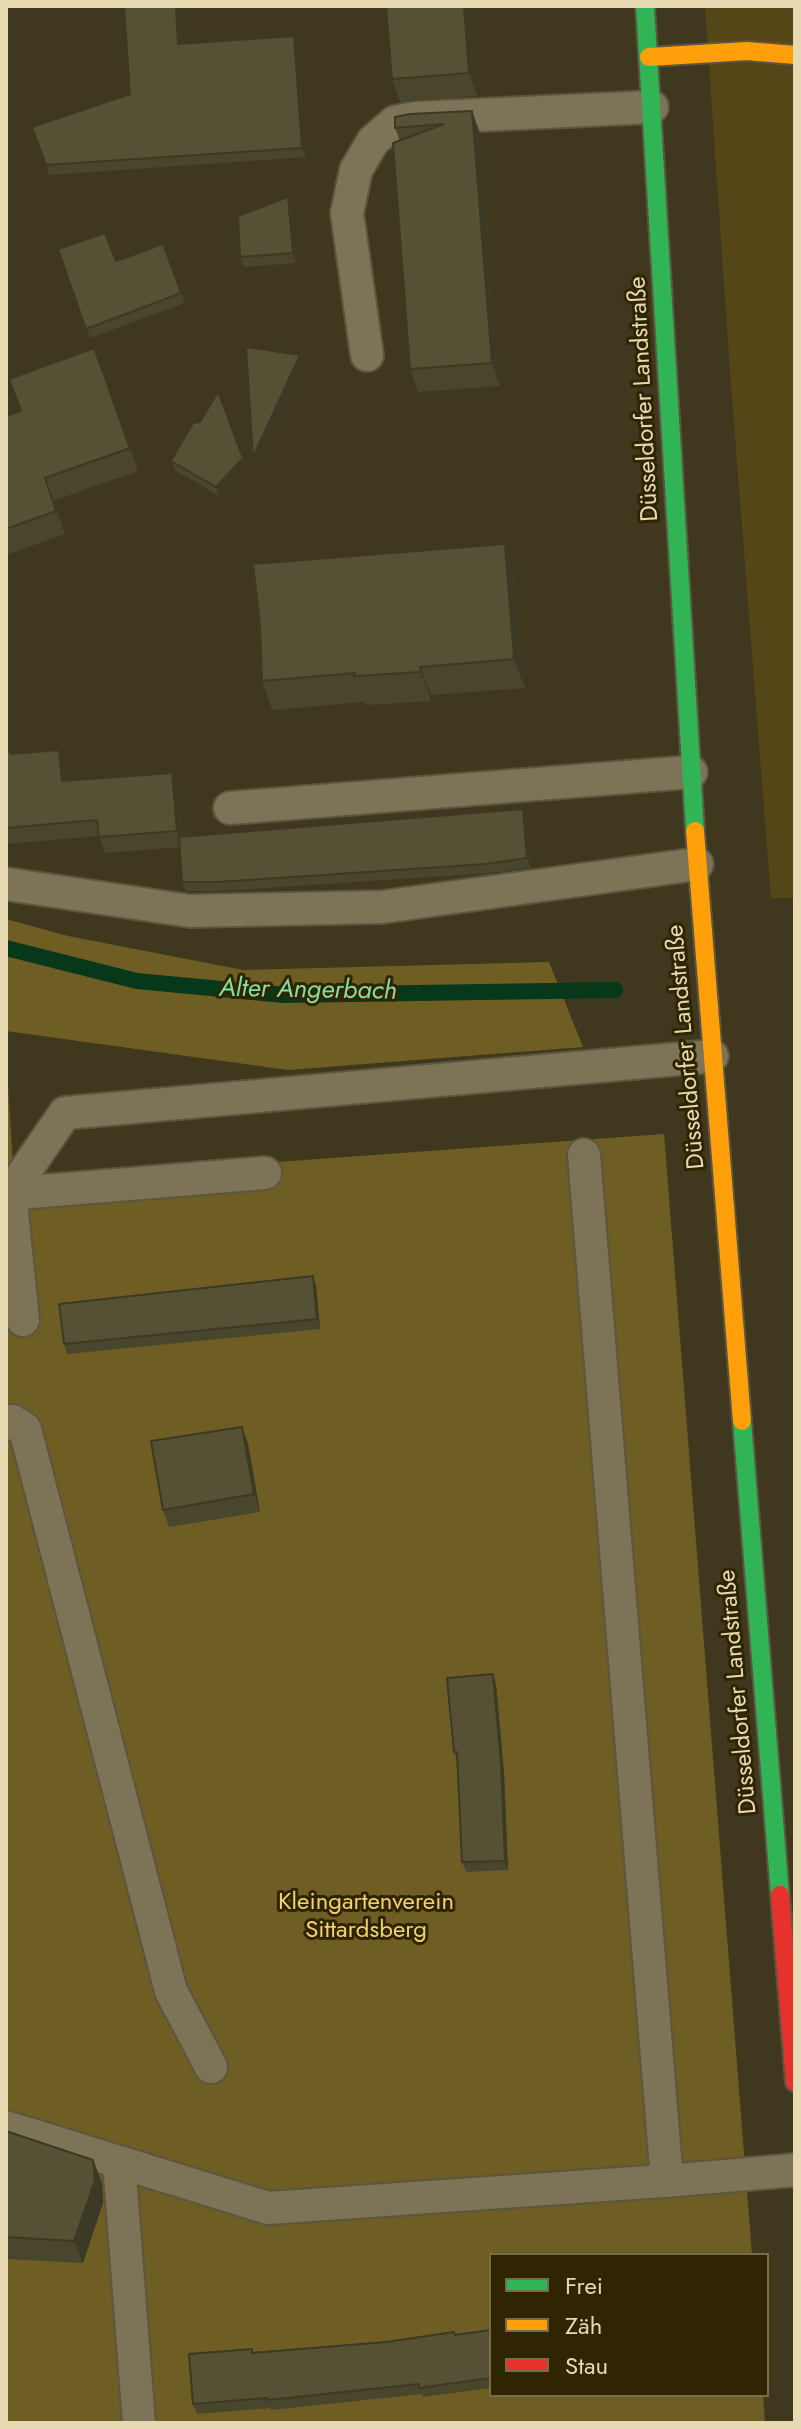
<!DOCTYPE html>
<meta charset="utf-8">
<style>
body{margin:0}
#map{position:relative;width:801px;height:2429px;overflow:hidden;background:#3f381f;font-family:Jost,sans-serif}
canvas{display:block}
.frame{position:absolute;inset:0;border:8px solid #e7dab3;pointer-events:none}
.legend{position:absolute;left:489px;top:2253px;width:280px;height:144px;box-sizing:border-box;background:#302502;border:2px solid #796d49;margin:0;padding:10px 14px;list-style:none;font-size:24px;color:#e7dab3}
.legend li{display:flex;align-items:center;gap:16px;height:40px}
.legend b{width:40px;border:2px solid #796d49}
</style>
<div id="map">
<canvas width="801" height="2429"></canvas>
<div class="frame"></div>
<ul class="legend">
<li><b style="height:10px;background:#30b455"></b>Frei</li>
<li><b style="height:10px;background:#ff9f0a"></b>Zäh</li>
<li><b style="height:10px;background:#e5322d"></b>Stau</li>
</ul>
</div>
<script>
const g = document.querySelector('canvas').getContext('2d');
g.lineJoin = 'round';
function paint(path, color) { g.fillStyle = color; g.fill(path, 'evenodd'); }
function strokePath(path, color, width, dash) { g.strokeStyle = color; g.lineWidth = width; g.lineCap = dash ? 'butt' : 'round'; g.setLineDash(dash || []); g.stroke(path); }
function drawText(font, color, halo, rows, align = 'center') {
  g.font = font + ' Jost,sans-serif'; g.lineWidth = 6; g.setLineDash([]); g.textBaseline = 'middle'; g.strokeStyle = halo; g.fillStyle = color; for (const [text, x, y, turn = 0] of rows) {
    g.save(); g.translate(x, y); g.rotate((+turn || 0) * Math.PI / 180); g.textAlign = isNaN(turn) ? turn : align; if (halo) g.strokeText(text, 0, 0); g.fillText(text, 0, 0); g.restore();
  }
}
const built = new Path2D(`
 M705,6H795V898H771L730,372Z`);
const green = new Path2D(`
 M6,919L68,936L243,970L549,962L583,1047L288,1070L6,1031Z
 M6,1054L14,1181L664,1134L752,2255H491V2395H763L765,2423H6Z`);
const stream = new Path2D(`
 M6,948L137,981L284,995L615,990`);
const lane = new Path2D(`
 M367,355L347,213L356,170L373,141L395,122L416,118L652,107
 M230,808L691,772
 M6,884L190,911L382,907L697,864
 M584,1155L667,2181
 M6,1194L265,1173
 M23,1320L10,1193L65,1113L712,1056
 M6,1424L12,1421L25,1429L171,1991L211,2067
 M6,2127L268,2208L678,2180L795,2170
 M119,2162L139,2423`);
const fast = new Path2D(`
 M645,6L695,831
 M742,1421L780,1895`);
const slow = new Path2D(`
 M649,57L747,51L795,55
 M695,831L742,1421`);
const jam = new Path2D(`
 M780,1895L795,2082`);
const wall = new Path2D(`
 M124,6H179L181,43L298,45L306,157L49,175L32,127L130,94Z
 M470,6L477,96L400,102L392,79Z
 M472,111L480,134L500,386L418,392L410,369L400,141L395,128Z
 M292,207L296,263L244,267L240,257Z
 M163,244L185,303L90,338L86,329L116,261Z
 M94,348L138,471L53,501L65,534L6,555V416L21,411Z
 M171,461L247,468L219,496L175,470Z
 M516,573L525,688L431,695V701L365,705L364,702L272,710L262,681Z
 M6,750L12,754L65,765L66,781L172,773L178,788L182,837L526,818L531,868L489,873L221,891H186L182,882L180,847L105,853L99,836L6,844Z
 M316,1286L320,1329L67,1354L64,1344Z
 M242,1427L248,1444L260,1512L169,1527L163,1510Z
 M496,1684L504,1773L508,1870L466,1872L462,1862L457,1760L454,1752Z
 M6,2131L93,2160L102,2183L103,2203L83,2263L6,2259Z
 M491,2330V2388L423,2397L422,2394L271,2410V2408L197,2414L193,2404L252,2349L253,2352L386,2342Z`);
const shadedWall = new Path2D(`
 M176,6H179L182,53L178,44Z
 M464,6H470L477,96L469,73Z
 M294,36L298,45L306,157L302,148Z
 M472,111L480,134L500,386L492,363Z
 M288,197L292,207L296,263L293,253Z
 M300,355L303,365L257,466L253,457Z
 M243,458L247,468L219,496L216,487Z
 M505,544L516,573L525,688L514,659Z
 M420,667L431,695V701L421,672Z
 M59,750L65,765L68,797L62,781Z
 M172,773L178,788L182,847L177,831Z
 M523,809L526,818L531,868L527,858Z
 M313,1276L316,1286L320,1329L317,1319Z
 M242,1427L248,1444L260,1512L254,1494Z
 M493,1674L496,1684L504,1773L508,1870L505,1861Z
 M93,2160L102,2183L103,2203L83,2263L74,2241Z`);
const building = new Path2D(`
 M124,6H176L178,44L294,36L302,148L46,165L32,127L130,94Z
 M386,6H464L469,73L392,79Z
 M472,111L492,363L410,369L393,143L444,124L395,128V117L410,114Z
 M288,197L293,253L240,257L238,216Z
 M105,233L116,261L163,244L181,293L86,329L58,249Z
 M246,347L300,355L253,457Z
 M94,348L130,448L45,478L56,511L6,529V416L21,411L9,379Z
 M218,392L243,458L216,487L171,461L193,423L200,422Z
 M505,544L514,659L420,667L421,672L354,676L355,673L262,681L260,625L253,564Z
 M6,750L12,754L59,750L62,781L172,773L177,831L99,837L97,820L6,828Z
 M523,809L527,858L486,864L218,882H182L179,837Z
 M313,1276L317,1319L64,1344L59,1304Z
 M242,1427L254,1494L163,1510L151,1441Z
 M493,1674L501,1763L505,1861L462,1862L457,1752H454L447,1678Z
 M6,2131L93,2160L95,2180L74,2241L6,2237Z
 M491,2330V2378L419,2388V2384L268,2400V2398L193,2404L189,2354L252,2349V2353L386,2342L454,2332L455,2335Z`);
const streetNames = [
 ["Düsseldorfer Landstraße",645,399,-93],
 ["Düsseldorfer Landstraße",687,1047,-95],
 ["Düsseldorfer Landstraße",739,1692,-95]
];
const parkNames = [
 ["Kleingartenverein",366,1903],
 ["Sittardsberg",366,1931]
];
const waterNames = [
 ["Alter Angerbach",308,991,1]
];
paint(built, '#544617');
paint(green, '#6f5e23');
strokePath(stream, '#07381a', 16);
strokePath(lane, '#5c553f', 36);
strokePath(fast, '#5c553f', 22);
strokePath(slow, '#5c553f', 22);
strokePath(jam, '#5c553f', 22);
strokePath(lane, '#7d7457', 32);
strokePath(fast, '#30b455', 18);
strokePath(slow, '#ff9f0a', 18);
strokePath(jam, '#e5322d', 18);
paint(wall, '#4a462d');
paint(shadedWall, '#3c3924');
paint(building, '#565134');
strokePath(building, '#3c3924', 2);
drawText('24px', '#e7dab3', '#302502', streetNames);
drawText('24px', '#f3d26e', '#302502', parkNames);
drawText('italic 26px', '#84de9d', '#302502', waterNames);
</script>
